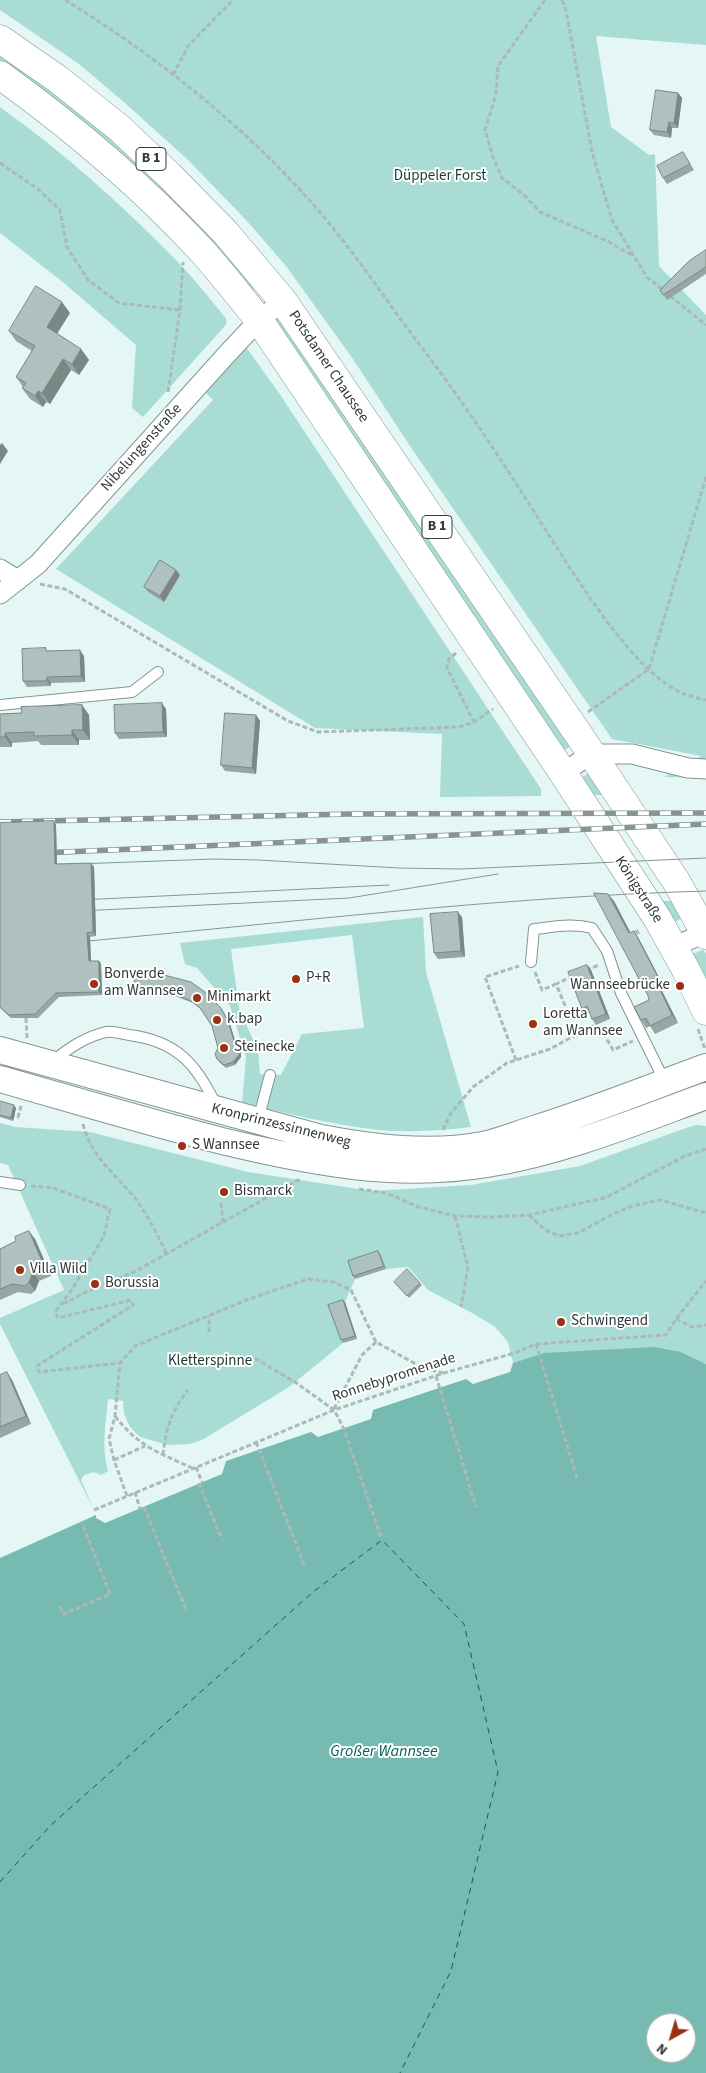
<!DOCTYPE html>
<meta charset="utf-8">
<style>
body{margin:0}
#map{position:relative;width:706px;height:2073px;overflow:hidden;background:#e4f7f4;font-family:"Source Sans 3",sans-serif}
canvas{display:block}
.north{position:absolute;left:646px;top:2013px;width:50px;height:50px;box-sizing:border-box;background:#fff;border:1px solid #adb0af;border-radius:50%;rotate:219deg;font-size:14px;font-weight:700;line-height:20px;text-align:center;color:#313938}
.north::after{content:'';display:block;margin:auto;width:18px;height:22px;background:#993115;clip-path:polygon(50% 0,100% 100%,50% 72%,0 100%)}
</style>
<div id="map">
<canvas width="706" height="2073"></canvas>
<div class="north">N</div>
</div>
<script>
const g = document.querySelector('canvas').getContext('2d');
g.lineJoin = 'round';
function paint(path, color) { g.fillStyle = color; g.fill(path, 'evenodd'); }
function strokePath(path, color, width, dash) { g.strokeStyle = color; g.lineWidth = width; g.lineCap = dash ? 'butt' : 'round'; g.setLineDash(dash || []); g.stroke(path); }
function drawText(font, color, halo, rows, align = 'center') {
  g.font = font + ' "Source Sans 3",sans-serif'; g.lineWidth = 4; g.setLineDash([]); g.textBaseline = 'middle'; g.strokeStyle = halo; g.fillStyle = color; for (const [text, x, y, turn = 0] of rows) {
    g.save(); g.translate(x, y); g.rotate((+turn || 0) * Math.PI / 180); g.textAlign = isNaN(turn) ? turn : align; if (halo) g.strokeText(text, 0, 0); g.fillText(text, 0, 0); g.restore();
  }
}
const green = new Path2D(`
 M0,0H706V45L596,36L611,127L649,155L655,154L659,266L706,315V778L664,777L701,756L612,739L412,449L353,359L286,266L247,221L187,159L125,103L79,64L0,10Z
 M0,48L106,129L259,284L247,293L0,65Z
 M0,107C63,152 121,204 175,259C193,277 209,298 225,317L227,322L224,327L143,417L132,408L136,345L64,283L0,233Z
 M283,315L575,743L559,754L271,324Z
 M246,347L279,393L541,789V796L440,797L442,734L315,728L56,569L213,400L205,392L237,355Z
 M593,770L609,795H587L577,781Z
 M657,901H677L687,916L672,923Z
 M423,917L426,972L471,1127C438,1131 404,1133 371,1129C328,1124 284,1112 242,1104L246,1057L230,1006L197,968L185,964L180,943ZM352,935L364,1028L302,1034L281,1075L260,1074L258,1051L239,1008L231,949Z
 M703,950L706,953V992L692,954Z
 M0,1123L15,1127L90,1132L248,1172L372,1191L471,1185L580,1166L689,1127L697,1125L706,1126V1364L681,1352L541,1354L513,1363L508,1342L495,1327L474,1314L428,1290L408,1267L386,1269L380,1254L355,1279L345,1302L330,1308L343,1343L289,1387L202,1440L189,1444L168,1445L140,1437L130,1427L124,1414L123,1401L108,1399C106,1423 101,1447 108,1471L101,1475L94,1472L84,1475L81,1480L94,1510L0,1324V1318L64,1290L8,1165L0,1163Z`);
const water = new Path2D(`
 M654,1347L681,1352L706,1364V2073H0V1558L96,1515V1518L105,1523L222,1474L226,1461L311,1432L318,1437L371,1419L373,1410L466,1379L473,1384L510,1372L513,1363L516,1362L544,1353ZM656,2023H686V2053H656Z`);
const ferry = new Path2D(`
 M0,1882L50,1826L313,1592L382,1540L464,1624L498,1772L451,1971L400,2073`);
const path = new Path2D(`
 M65,0C152,53 243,125 311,202C342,237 369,275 396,313C419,344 443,375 465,407C501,458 534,512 568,565C593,603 629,657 666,684C679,693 691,697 706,700
 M545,0L498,66L496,94L485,130L493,157L502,178L525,196L540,212L609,242L633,256
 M562,0L566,10L592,152L612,220L647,277L663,290
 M173,75L188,46L233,0
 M0,163L38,189L60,210L67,247L88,280L119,303L180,310
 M670,296L706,325
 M168,392L180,310L183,262
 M40,584L65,589L288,721L318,732L459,727L474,722L493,709
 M456,653L449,659L447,668L474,722
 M588,712L649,669L706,477
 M636,930L640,936
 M586,970L599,965
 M535,972L542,990L556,984
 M573,976L556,984L577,1034
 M26,1018L27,1038
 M698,1029L705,1049
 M516,1060L485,977L519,966
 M10,1115L18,1117L21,1106
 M83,1124C91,1158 118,1176 138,1202C149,1218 158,1235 166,1253
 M443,1130L451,1113L473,1087L507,1063L550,1049L592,1026L600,1027L613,1050L633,1041
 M31,1186L53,1188L110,1209L104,1235L98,1246L71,1291L55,1312L58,1318L131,1300L133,1305L37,1366L39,1372L120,1363
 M359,1189L386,1193L419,1207L455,1216L492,1217L529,1215L607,1197L685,1156L706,1149
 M221,1203L223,1223
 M529,1215L545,1230L559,1236L578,1233L613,1214L632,1206L660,1200L706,1213
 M455,1216L468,1267L461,1307
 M63,1304L86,1292L134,1272L300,1179
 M676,1319L692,1327L706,1325
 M209,1332V1316
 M536,1344L577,1478
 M240,1356L256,1359L295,1382L334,1410L344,1429L382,1540
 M436,1376L476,1507
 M334,1409L362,1355L376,1342
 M115,1416C139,1447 158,1452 192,1468
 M256,1442L305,1567
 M163,1455C166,1428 171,1412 188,1390
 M114,1460L145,1446
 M196,1467L202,1482
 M199,1483L222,1540
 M135,1492L140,1509
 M127,1496L114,1460L109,1439L115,1416L120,1363L135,1346L249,1299L308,1279L333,1282L351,1290L376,1342L423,1368L443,1373
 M144,1507L187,1612
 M94,1510L334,1410L444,1373L511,1354L536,1344L666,1335L676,1319L706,1281
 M60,1606L63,1614L110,1594L82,1523`);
const lane = new Path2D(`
 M0,705L132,692L158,672
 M531,962L534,929C554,927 572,923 592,928L607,951L621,993L665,1082
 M53,1061C69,1048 85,1037 106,1032C113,1031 122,1034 129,1035C176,1041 196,1063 216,1105
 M258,1120L270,1075
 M0,1182L20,1185`);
const street = new Path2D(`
 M0,569L18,580
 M0,594L38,564L227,354L259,320L283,301
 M563,773L591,754H632L688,768L706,769
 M674,947L706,932`);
const secondary = new Path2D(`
 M0,1050L321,1138C374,1148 430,1155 483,1145C501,1141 518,1134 534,1129C592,1111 649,1088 706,1067
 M0,1079C74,1100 147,1122 222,1141C309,1162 397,1179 487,1164C562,1152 635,1122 706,1096`);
const primary = new Path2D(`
 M0,39L59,80L118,127L169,175L225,232L283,301L583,741L676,881L706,935
 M0,75C72,127 140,184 201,250C221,272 240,297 259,320L563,773L657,918L686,970L706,1011`);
const tram = new Path2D(`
 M77,864L214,859L258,860L399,868L461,869L706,858
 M80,900L389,885
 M80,911L349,898L498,874
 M77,942C287,923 496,897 706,891`);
const rail = new Path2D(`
 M0,822L350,814L706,813
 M42,853L706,824`);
const wall = new Path2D(`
 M678,93L682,98L678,128H672L671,138L654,135L650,130Z
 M683,152L694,170L667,184L663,178Z
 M706,250V274L667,300L660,290Z
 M70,313L57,334L81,349L89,360L79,375L71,370L50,404L46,402L43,407L30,399L22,388L23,387L16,377L32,351L16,341L9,331Z
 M180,575L164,602L148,592L144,587Z
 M48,651L84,656L85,682L51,683V686L27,687L23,681Z
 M82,705L89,715L90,740H79V745H41L38,741L12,743V747H0V714L22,713Z
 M166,709L167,737L119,739L115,733Z
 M256,715L260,721L256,774L225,771L221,765Z
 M0,823L56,825L57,864L94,867L96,936L90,937L91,961H99L101,964L102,995L59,997L38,1018H11L0,1008Z
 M614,901L630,933L639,939L664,987L661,989L678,1023L655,1034L650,1026L646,1028L641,1020L649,1000L648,996Z
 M462,917L465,957L438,959L434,953Z
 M587,965L591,970L610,1019L596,1025L592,1019L590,1013L586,1014L582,1009Z
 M166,973V976L230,1024L236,1044H239L241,1047V1057L235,1065L226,1068L219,1062L217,1059L218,1048L212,1026L202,1010L193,1003L172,995H137L135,992L148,975Z
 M0,1101L16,1108L13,1121L0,1117Z
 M35,1239L51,1276L39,1281L35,1291L31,1294L18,1292L0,1300V1249Z
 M380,1254L386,1269L355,1279L353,1276Z
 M394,1282L420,1283L422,1285L409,1298Z
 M345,1302L357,1339L343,1343L341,1340Z
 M0,1375L12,1380L31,1424L0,1438Z`);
const shadedWall = new Path2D(`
 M678,93L682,98L678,128L674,123Z
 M669,122L672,128L671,138L667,132Z
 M62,302L70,313L54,338L47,327Z
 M81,349L89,360L79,375L72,364Z
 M63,359L71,370L50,404L42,393Z
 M38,391L46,402L43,407L35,396Z
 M2,443L8,451L0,464V445Z
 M176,570L180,575L164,602L160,596Z
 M80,650L84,656L85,682L81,676Z
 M47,677L51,683V686L47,681Z
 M162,703L166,709L167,737L163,732Z
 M82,705L89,715L90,740L83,730Z
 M256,715L260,721L256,774L252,768Z
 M72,730L79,740V745L72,735Z
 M5,733L12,743V747L5,737Z
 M54,821L56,825L57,868L55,864Z
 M91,863L94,867L96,936L93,932Z
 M608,894L614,901L635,941L629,933Z
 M458,912L462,917L465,957L461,951Z
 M634,931L639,939L664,987L659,979Z
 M87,933L90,937L91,964L89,961Z
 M99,961L101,964L102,995L99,992Z
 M587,965L591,970L610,1019L606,1014Z
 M656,981L661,989L678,1023L672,1015Z
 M223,1011L230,1024L237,1047L235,1044Z
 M239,1044L241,1047V1057L235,1065L233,1062Z
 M14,1105L16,1108L13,1121L11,1118Z
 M29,1231L35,1239L51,1276L45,1268Z
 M378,1251L380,1254L386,1269L384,1266Z
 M33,1272L39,1281L35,1291L29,1282Z
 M343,1300L345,1302L357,1339L355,1336Z
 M7,1372L12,1380L31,1424L26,1416Z`);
const building = new Path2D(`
 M656,90L678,93L674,123L669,122L667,132L650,130Z
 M683,152L690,164L663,178L657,166Z
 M706,250V267L663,295L660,290L689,261Z
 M36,286L62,302L47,327L81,349L72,364L63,359L42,393L38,391L35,396L22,388L26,383L16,377L35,346L9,331Z
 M160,560L176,570L160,596L144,587Z
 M46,648V651L80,650L81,676L47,677V681H23L22,649Z
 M162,703L163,732L115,733L114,705Z
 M82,705L83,730H72V735L34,736V732L5,733V737H0V714L22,713L21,707Z
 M225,713L256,715L252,768L221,765Z
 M54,821L55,864L91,863L93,932L87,933L89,961H99V992L56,993L35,1014L9,1015L0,1007V823Z
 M594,893L608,894L629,933L634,931L659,979L656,981L672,1015L650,1026L646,1018L641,1020L634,1007L649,1000L648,996Z
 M458,912L461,951L434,953L430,914Z
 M587,965L606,1014L592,1019L587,1006L582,1009L568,972Z
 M148,969L164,970V975L191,982L205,992L221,1008L228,1021L235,1044H239V1055L233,1062L224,1065L217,1059L215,1054L218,1048L212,1026L200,1008L191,1001L170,992H135L134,976L148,975Z
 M0,1101L14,1105L11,1118L0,1115Z
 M29,1231L45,1268L33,1272L29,1282L25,1286L12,1284L0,1289V1249L16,1241L15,1237Z
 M378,1251L384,1266L353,1276L348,1261Z
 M407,1269L420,1283L407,1296L394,1282Z
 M343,1300L355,1336L341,1340L328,1305Z
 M7,1372L26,1416L0,1427V1375Z`);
const markers = [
 [296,979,5,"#993115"],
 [94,984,5,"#993115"],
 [680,986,5,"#993115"],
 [197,998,5,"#993115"],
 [217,1020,5,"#993115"],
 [533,1024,5,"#993115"],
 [224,1048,5,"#993115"],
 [182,1146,5,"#993115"],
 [224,1192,5,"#993115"],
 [20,1270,5,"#993115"],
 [95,1284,5,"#993115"],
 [561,1322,5,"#993115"]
];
const shields = [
 [151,159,30],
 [437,527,30]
];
const shieldNames = [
 ["B 1",151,159],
 ["B 1",437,527]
];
const parkNames = [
 ["Düppeler Forst",440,177],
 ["Kletterspinne",210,1362]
];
const streetNames = [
 ["Potsdamer Chaussee",328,367,56],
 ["Nibelungenstraße",142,448,-48],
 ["Königstraße",638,890,57],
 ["Kronprinzessinnenweg",281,1126,14],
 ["Ronnebypromenade",394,1378,-18]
];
const poiNames = [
 ["Bonverde",104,975],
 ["am Wannsee",104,992],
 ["P+R",306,979],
 ["Wannseebrücke",670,986,"right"],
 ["Minimarkt",207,998],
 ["Loretta",543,1015],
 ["am Wannsee",543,1032],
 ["k.bap",227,1020],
 ["Steinecke",234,1048],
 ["S Wannsee",192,1146],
 ["Bismarck",234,1192],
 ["Villa Wild",30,1270],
 ["Borussia",105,1284],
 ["Schwingend",571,1322]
];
const waterNames = [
 ["Großer Wannsee",384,1752]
];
paint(green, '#a8dcd5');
paint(water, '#77bab1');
strokePath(ferry, '#00635b', 1, [6, 5]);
strokePath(lane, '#849693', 12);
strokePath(street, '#849693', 21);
strokePath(secondary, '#849693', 28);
strokePath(primary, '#849693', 29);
strokePath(path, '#abbab8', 3, [5, 2.5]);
strokePath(lane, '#fff', 10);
strokePath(street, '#fff', 19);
strokePath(secondary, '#fff', 26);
strokePath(primary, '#fff', 28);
strokePath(tram, '#879492', 1);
strokePath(rail, '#879492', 5.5);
strokePath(rail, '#fff', 4, [11]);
paint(wall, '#96a6a3');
paint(shadedWall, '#7a8785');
paint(building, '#aec1be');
strokePath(building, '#7a8785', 1);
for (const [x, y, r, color] of markers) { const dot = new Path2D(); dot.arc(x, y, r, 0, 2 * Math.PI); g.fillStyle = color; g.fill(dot); strokePath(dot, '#fff', 2); }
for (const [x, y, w] of shields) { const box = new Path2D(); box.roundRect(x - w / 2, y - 11.5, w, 23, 4); g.fillStyle = '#fff'; g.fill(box); strokePath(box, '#313938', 1); }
drawText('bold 14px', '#313938', null, shieldNames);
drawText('15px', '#183935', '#fff', parkNames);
drawText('15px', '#313938', '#fff', streetNames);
drawText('15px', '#313938', '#fff', poiNames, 'left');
drawText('italic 16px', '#00635b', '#fff', waterNames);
</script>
